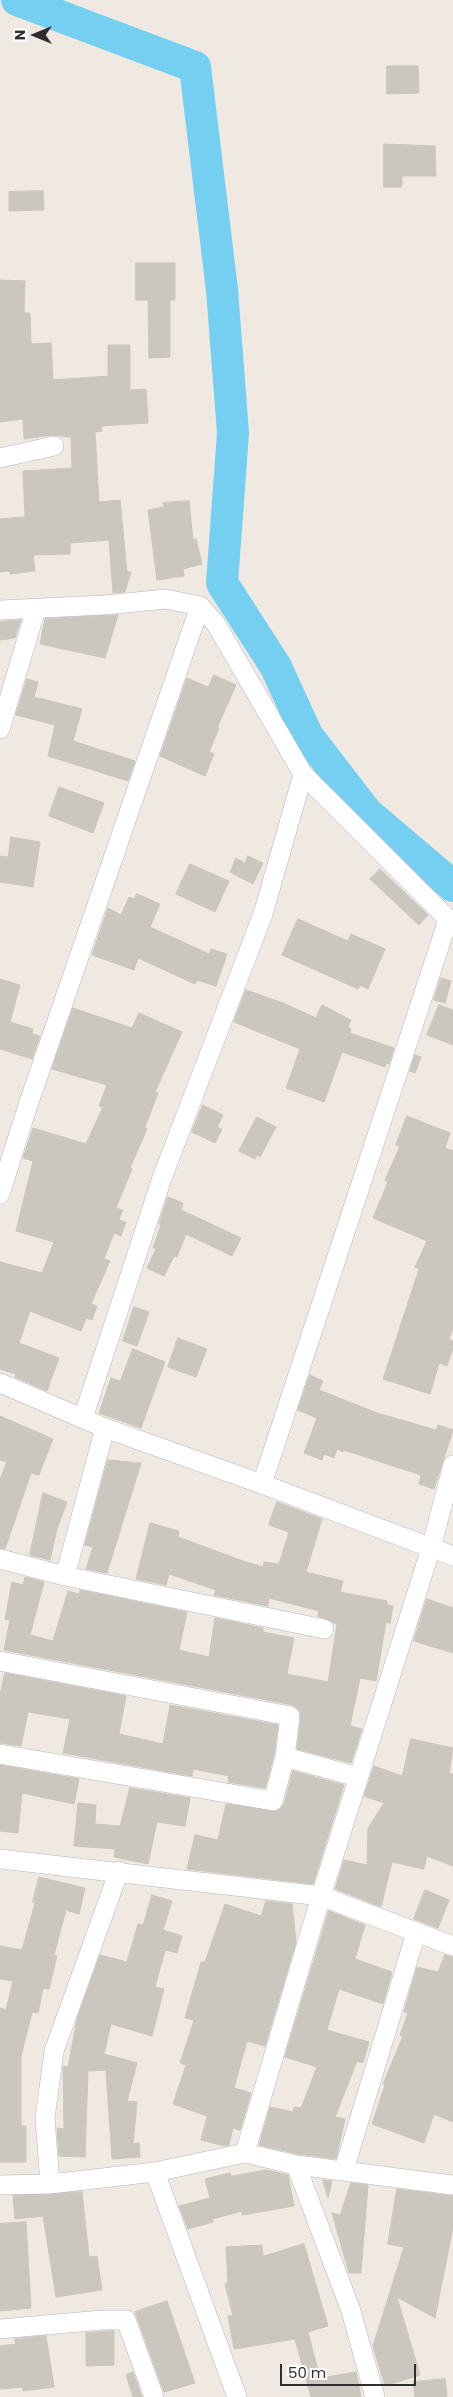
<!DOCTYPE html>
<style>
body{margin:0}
#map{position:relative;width:453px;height:2397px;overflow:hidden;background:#efe9e1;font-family:Poppins,sans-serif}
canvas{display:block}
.north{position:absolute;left:10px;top:10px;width:50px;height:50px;-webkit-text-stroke:4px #fff;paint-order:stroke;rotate:270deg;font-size:14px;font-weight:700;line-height:20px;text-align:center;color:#2e2e2e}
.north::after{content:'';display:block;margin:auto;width:18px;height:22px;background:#2e2e2e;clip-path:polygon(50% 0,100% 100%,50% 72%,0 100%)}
.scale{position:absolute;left:280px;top:2364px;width:136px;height:22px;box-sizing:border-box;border:2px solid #2e2e2e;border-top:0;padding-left:6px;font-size:15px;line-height:18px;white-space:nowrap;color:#2e2e2e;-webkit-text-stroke:4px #fff;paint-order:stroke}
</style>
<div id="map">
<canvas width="453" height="2397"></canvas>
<div class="north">N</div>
<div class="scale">50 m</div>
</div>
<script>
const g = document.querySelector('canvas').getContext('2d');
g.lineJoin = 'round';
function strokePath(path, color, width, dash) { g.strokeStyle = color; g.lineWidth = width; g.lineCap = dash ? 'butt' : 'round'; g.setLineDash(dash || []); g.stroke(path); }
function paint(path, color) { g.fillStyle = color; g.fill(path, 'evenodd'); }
const river = new Path2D(`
 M17,0L195,67L222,290L233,433L222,583L276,667L307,735L367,813L453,886`);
const building = new Path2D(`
 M387,66H418L419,93L387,94Z
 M384,144L435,146L436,176H402V187H384Z
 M43,191L44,210L9,211V192Z
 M136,263H175V300H170V357L149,358L148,300H136Z
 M0,280L25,281L24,313H30L31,344L51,343L53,380L108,376V345H130V390L146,389L148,423L101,426L102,431L95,432L99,502L120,500L127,572H131L125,592L113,593L109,540L70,543V554L33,555L35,571L10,574L9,571L0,572V519L25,517L23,471L72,468L71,437L52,435L24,439L23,419L0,422Z
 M189,501L193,540L196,539L202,564L183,569L184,576L157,580L148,510L164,507L163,503Z
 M118,615L105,658L40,644L45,619Z
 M21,620L15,638L0,640V622Z
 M214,675L236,685L217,728H219L209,752L214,754L205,776L160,756L187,678L208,687Z
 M27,679L38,682L34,697L82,709L73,741L135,761L128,781L48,756L55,725L16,715Z
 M59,787L104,803L93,833L49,816Z
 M11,837L40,842L33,887L0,882V856L8,857Z
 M248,856L263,863L253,884L230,872L236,858L245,863Z
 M190,864L229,881L215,912L176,894Z
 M380,869L428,915L419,925L370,879Z
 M137,894L160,904L150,927L209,954L211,949L227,954L216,986L197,980L195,984L138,958L134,970L92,955L108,908L121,915L129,897L134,899Z
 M298,919L348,941L351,934L385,949L368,989L360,985L358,989L282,955Z
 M441,978L451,981L445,1003L434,1000Z
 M0,979L20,985L10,1022L33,1029L32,1034L40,1036L32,1059L0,1049Z
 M246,990L283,1003L316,1018L322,1005L351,1020L348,1027L351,1029L350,1033L394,1048L389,1064L386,1063L385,1067L342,1052L324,1102L286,1088L300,1049L234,1022Z
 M439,1005L453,1010V1045L427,1035Z
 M73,1008L132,1028L139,1013L182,1032L155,1092L158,1093L145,1127L147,1129L130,1168L132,1169L116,1208L123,1210L119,1220L126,1222L121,1236L114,1233L104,1259L110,1261L91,1304L97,1306L92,1320L86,1318L81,1331L30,1311L19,1343L59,1358L47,1391L15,1377L16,1374L0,1369V1262L42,1273L54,1242L16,1231L33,1161L23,1158L33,1128L86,1144L103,1107L99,1106L107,1085L52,1069Z
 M415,1055L421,1057L415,1073L410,1071Z
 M203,1105L223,1115L217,1127L222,1129L215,1143L192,1132Z
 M407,1116L450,1133L445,1148L453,1151V1328L449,1339L453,1341V1348L447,1366L439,1363L430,1394L383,1379L419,1269L415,1267L427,1241L373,1218L388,1182L385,1180L400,1146L396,1145Z
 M257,1117L276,1127L260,1157L257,1155L255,1159L239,1151Z
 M168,1197L183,1203L181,1210L241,1238L232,1256L186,1234L177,1257L174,1256L164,1276L147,1268L156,1249L153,1248L161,1225L159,1224Z
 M134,1307L149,1312L137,1346L123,1341Z
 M178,1338L207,1349L196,1377L168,1367Z
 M133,1349L165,1362L141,1428L99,1413L111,1378L120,1381Z
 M310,1375L323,1381L319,1390L377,1413L436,1430L438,1425L453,1430L434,1489L419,1484L421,1475L344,1450L343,1452L337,1449L334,1458L324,1454L322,1460L304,1453L317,1418L298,1410Z
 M0,1416L53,1439L39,1475L31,1473L5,1549L0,1548V1479L7,1462L0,1460Z
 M108,1460L141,1463L107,1573L86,1569L93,1547L85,1545Z
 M43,1493L67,1502L57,1529L50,1560L30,1555Z
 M277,1502L322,1519L306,1572L343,1581L340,1592L387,1601V1605L393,1606L390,1623L386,1622L376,1681L360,1678L350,1726L362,1729L351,1763L297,1749L301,1717L300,1711L293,1705L4,1650L10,1620L5,1619L12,1582L23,1585L25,1577L44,1582L30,1635L53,1641L68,1591L79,1594L80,1590L187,1612L179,1650L209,1657L215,1618L263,1628V1632L294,1638L287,1674L328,1682L337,1624L318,1616L319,1611L269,1598L268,1606L214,1595L216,1590L169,1574L166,1585L136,1579L150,1523L179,1531L178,1537L243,1561L263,1567L264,1562L279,1564L289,1532L269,1525Z
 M427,1599L453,1608V1653L414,1641Z
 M5,1673L126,1696L119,1734L163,1744L170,1705L278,1725L274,1755L265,1788L228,1782L229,1776L193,1769L192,1776L63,1753L70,1719L28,1712L21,1746L0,1743V1696Z
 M411,1739L453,1748L449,1773L453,1774V1866L427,1856L424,1869L392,1862L381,1907L335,1889L344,1860L367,1865L368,1828L384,1803L364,1796L374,1766L402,1776Z
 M0,1765L79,1779L74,1804L22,1793L18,1833L0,1831Z
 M293,1771L344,1785L313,1884L187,1869L195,1835L218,1840L226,1804L277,1811L284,1804Z
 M130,1788L190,1798L185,1826L157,1822L148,1864L114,1857L115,1849L74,1846L78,1803L96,1805L95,1824L120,1826Z
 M39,1877L85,1888L79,1914L66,1910L54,1955L57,1956L49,1989L43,1988L38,2013L32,2012L21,2056V2126H26V2162H0V2008L6,2010L13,1981L0,1979V1946L22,1950L35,1903L33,1902Z
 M425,1890L449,1900L438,1928L414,1919Z
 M152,1895L172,1901L163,1930L182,1936L177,1953L165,1950L155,1987L164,1989L152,2036L111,2024L104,2054L137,2063L127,2101L137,2102L133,2144L139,2143L140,2157L112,2159L106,2070L88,2071L85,2157L59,2156L57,2128L64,2129L63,2066L68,2067L77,2019L100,1955L127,1962L138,1924L143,1925Z
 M266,1901L292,1904L296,1942L265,2046L247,2041L234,2088L251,2093L240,2130L233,2128L229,2145L225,2146L201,2140L207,2116L173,2104L186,2065L180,2063L194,2020L185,2018L201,1962H205L225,1904L261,1916Z
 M329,1911L365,1925L355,1959L392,1972L383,2004L339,1989L327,2030L369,2042L363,2063L357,2061L335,2117L345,2119L336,2159L298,2154L259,2145L270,2107L293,2112L294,2107L301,2108L317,2067L285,2057Z
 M445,1955L453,1957V2122L434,2114L424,2143L372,2124L385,2085L383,2084L403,2036L400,2035L408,2013L404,2012L417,1967L438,1972Z
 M267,2170L288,2175L294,2206L242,2215V2211L212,2219L213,2222L188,2229L179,2206L210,2198L205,2179L230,2173L231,2176Z
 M323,2180L332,2181L328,2198Z
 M351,2183L368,2185L361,2273H349L332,2213L340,2215Z
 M397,2189L453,2196V2227L435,2318L397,2297L420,2375L385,2386L373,2346L404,2247L388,2244Z
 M82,2192L89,2257L97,2256L102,2290L56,2297L43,2216L15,2219L13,2196Z
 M26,2222L31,2308L0,2311V2224Z
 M304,2244L328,2326L308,2332L320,2378L356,2372L361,2397H311L295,2339L234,2349L228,2316H233L225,2284L228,2283L226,2247L262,2245L263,2256Z
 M167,2301L195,2383L164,2392L135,2312Z
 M114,2331V2365L86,2366V2333Z
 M46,2336L54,2387L23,2391V2387L0,2389V2346L16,2344L15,2339Z
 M133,2372L142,2397H133L126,2375Z
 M445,2379L447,2397H415L413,2382Z`);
const minor = new Path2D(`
 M0,458L54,446
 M0,610L105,605L166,599L200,606L216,624L303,774L453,924
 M0,729L36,609
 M0,1194L28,1105L200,606
 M0,1383L105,1428L262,1484L453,1556
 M83,1418L162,1178L263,914L303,774
 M262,1484L448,920
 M0,1559L65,1576L324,1629
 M65,1576L105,1428
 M0,1661L290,1716L285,1757L273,1801L0,1754
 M285,1757L358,1777
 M0,1859L321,1896L453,1946
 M296,2165L453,2185
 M344,2170L416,1933
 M155,2172L237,2397
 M50,2184L45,2118L54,2051L119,1871
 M0,2185L50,2184L155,2172L245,2153
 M0,2329L102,2320H126L154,2397
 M375,2397L351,2311L296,2165L245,2153L321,1896L431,1548L453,1465`);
strokePath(river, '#75cff0', 32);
paint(building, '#cbc7bf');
strokePath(building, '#cbc5ba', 1);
strokePath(minor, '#b4b7c1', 20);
strokePath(minor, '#fff', 19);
</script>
